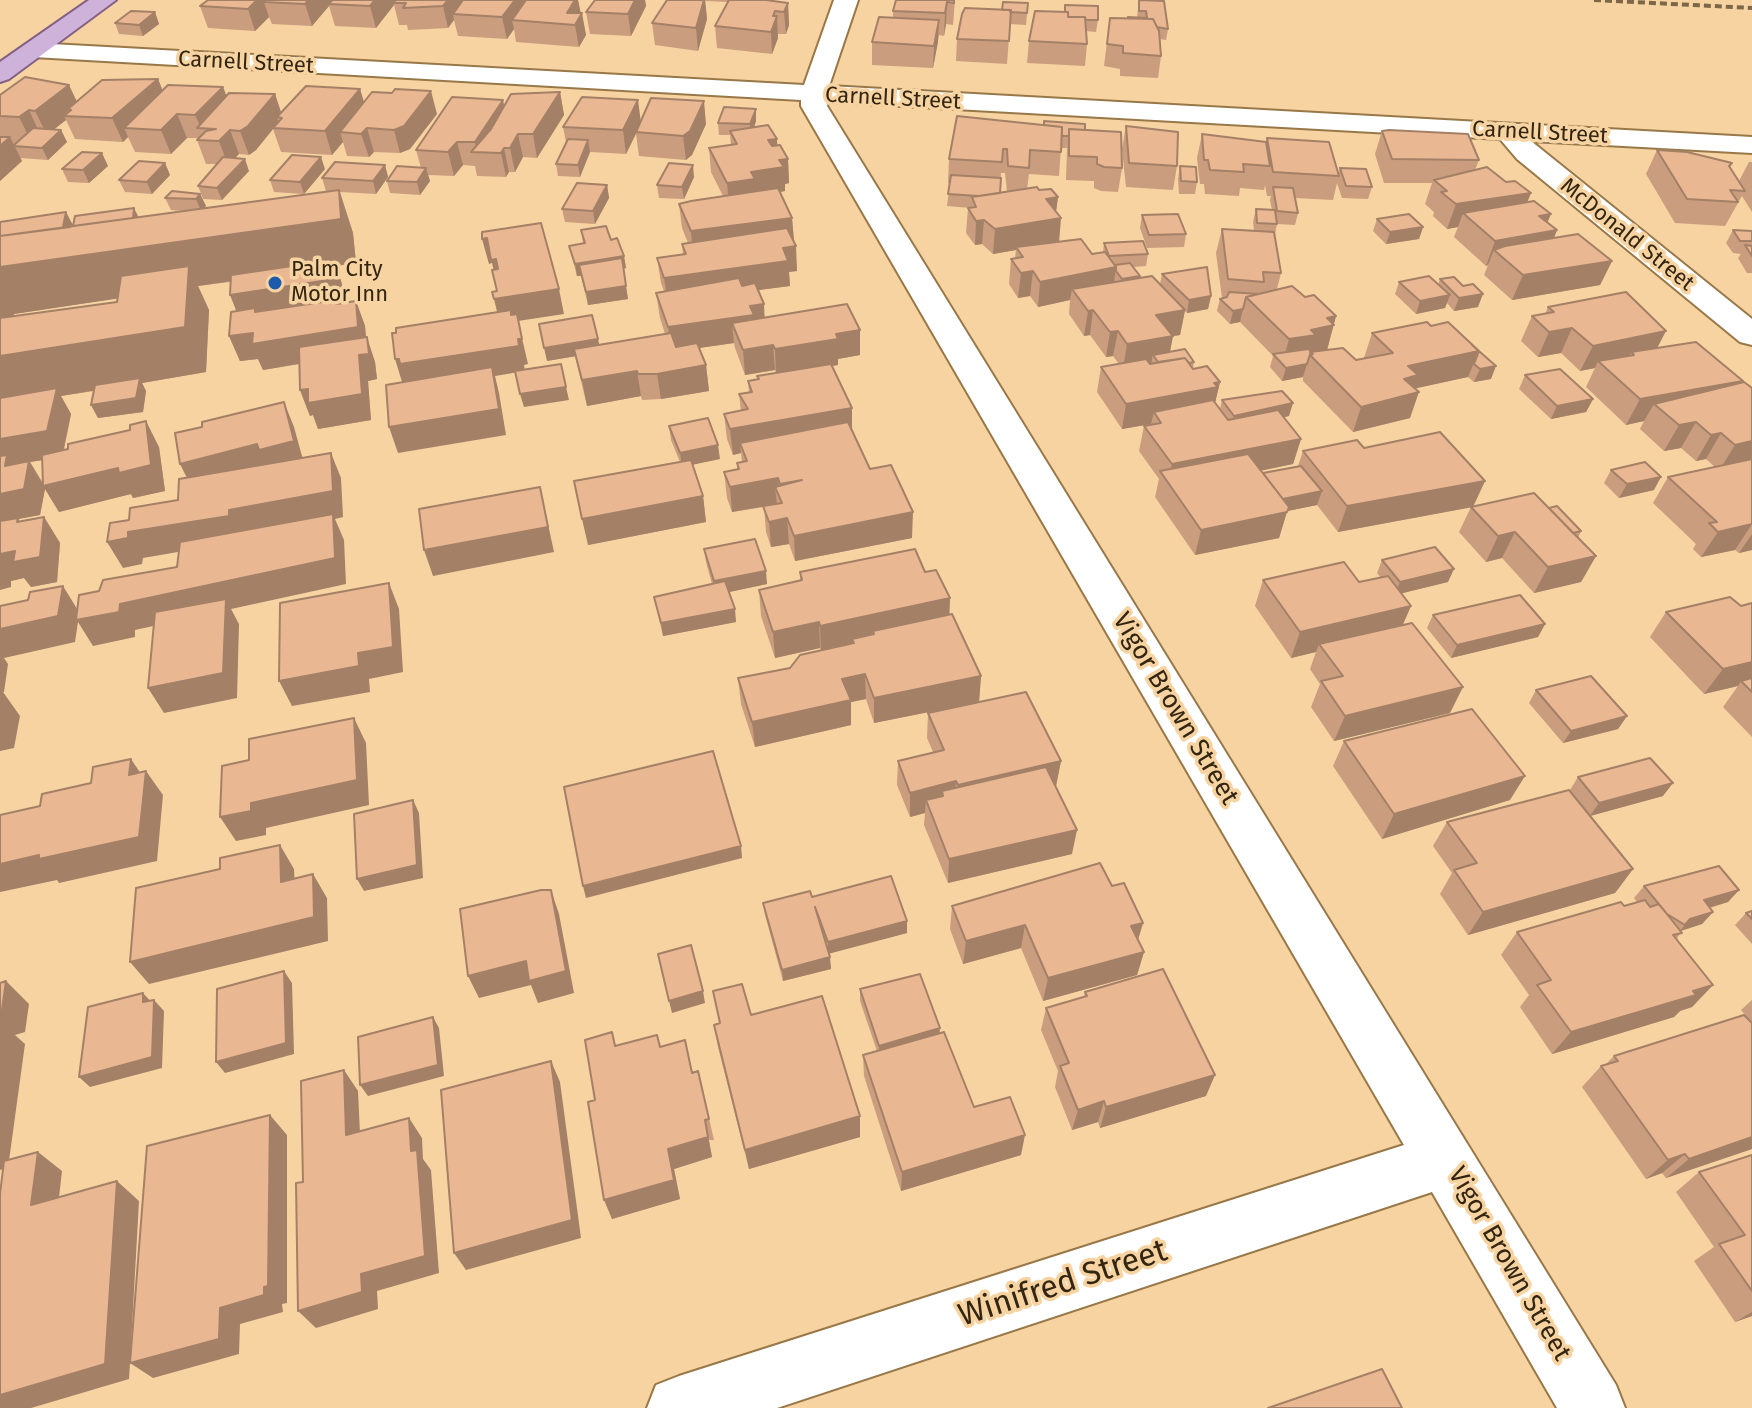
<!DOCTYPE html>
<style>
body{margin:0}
canvas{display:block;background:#f6d3a1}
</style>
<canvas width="1752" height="1408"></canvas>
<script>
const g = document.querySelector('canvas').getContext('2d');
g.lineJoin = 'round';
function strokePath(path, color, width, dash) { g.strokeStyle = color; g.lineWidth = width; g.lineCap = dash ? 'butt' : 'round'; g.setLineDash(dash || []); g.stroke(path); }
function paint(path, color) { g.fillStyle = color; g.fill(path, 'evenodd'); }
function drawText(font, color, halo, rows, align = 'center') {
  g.font = font + ' "Fira Sans",sans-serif'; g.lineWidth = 7; g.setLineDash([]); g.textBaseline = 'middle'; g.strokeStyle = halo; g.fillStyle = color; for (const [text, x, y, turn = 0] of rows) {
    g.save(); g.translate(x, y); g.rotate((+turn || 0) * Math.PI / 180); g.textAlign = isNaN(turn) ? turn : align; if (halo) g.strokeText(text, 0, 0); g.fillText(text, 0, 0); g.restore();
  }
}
const street = new Path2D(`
 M834,0H858L829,86L1752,137V153L1531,141L1752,319V345L1740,342L1517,159L1500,139L828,102L827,106L1616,1385L1625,1408H1557L1432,1192L777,1408H647L656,1385L679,1376L1404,1145L801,106V100L33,57L21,50L33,43L804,85Z`);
const primary = new Path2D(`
 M89,0H116L9,79L0,82V62Z`);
const rail = new Path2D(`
 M1594,0L1752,8`);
const wall = new Path2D(`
 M257,0H578L586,35L579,47L516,42L514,29L507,39L458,36L454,20L448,28L408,30L407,25H399L394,5L376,28L335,26L329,6L312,26L272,24L269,17L255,31L208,28L200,6Z
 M595,0H645L646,6L631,36L590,34L586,12Z
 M667,0H766L788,3L789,25L786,34H778V38L772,54L717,48L715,26L728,2L705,1L707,19L698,51L655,45L652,23Z
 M955,0L953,25L946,24L944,36L939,35L933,68L872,65V42L893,18V11Z
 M1139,0L1168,29L1166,40L1160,39L1161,56L1158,78L1120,76V69L1104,66L1110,18H1137Z
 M1028,3L1026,25L1010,24L1007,64L956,61L957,39L1002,10Z
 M1035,11L1098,20L1096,32L1086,31L1087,44L1085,66L1027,63L1029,41Z
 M155,12L159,24L143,36L119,34L115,23Z
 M158,79L163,91L223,87L226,96L275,94L281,113L360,89L364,102L437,114L410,149L400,153L374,152L369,157L347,156L343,142L332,155L281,152L273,129L256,150L249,155L239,154L235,158L249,171L222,200L203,199L198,186L217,164H206L197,140L199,138H187L171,154L135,152L128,137L123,142L75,139L66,120L53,130H61L67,142L48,160L20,158L22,161L0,181V95L77,102Z
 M560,92L564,115L537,158L523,157L515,172H509L506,177L477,176L475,166L463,165L454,176L428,175L430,181L420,195L390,193L387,181L421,168L416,150L504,105Z
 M641,121L706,124L692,155L686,160L639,156L636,134L626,154L590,152L580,177L558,176L556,164L566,142L563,127Z
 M756,121L754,128L777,139V145L788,159L789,183L785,184V191L780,192L792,218L797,271L789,272L790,286L758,290L765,318L860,330V355L838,359V365L832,366L852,430L870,469L912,538L795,561L789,544L771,547L766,532L764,507L732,512L727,498L724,472L737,470V463L742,462L741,453L733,455L727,439L724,414L741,411L739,394L749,393L748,381L758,380L757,376L776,373L775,370L745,375L735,348L734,343L699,348L706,365L709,391L661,399L642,400L641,396L587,406L575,356L547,361L599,345L665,334L660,318L656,293L664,291L661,283L657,258L683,255L682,244L688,243L682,228L679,204L723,196L711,172L709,148L731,145L730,135H719L718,123Z
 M1126,126L1177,166L1173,190L1126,187L1122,149Z
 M1085,130L1122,168L1118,192L1101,191L1094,188V181L1066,180L1067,148H1061L1059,176L1029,174L1027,189L1039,190L1058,197L1056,211L1059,242L1092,254L1103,252L1104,243L1148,254L1146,266L1133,267L1139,278L1160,284L1162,274L1211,296L1208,309L1187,313L1185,311L1180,335L1173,336L1170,352L1194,362L1193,368L1220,382L1215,403L1220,409L1222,400L1289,416L1284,417L1301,439L1293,464L1261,471L1263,473L1298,466L1303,451L1364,448L1485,481L1473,506L1549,508L1581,531L1578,538L1596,556L1581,582L1534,593L1502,558L1486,562L1459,532L1471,507L1338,532L1317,505L1287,511L1279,538L1195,555L1155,497L1159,479L1139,451L1144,426L1151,424L1122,429L1097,392L1101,367L1119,364L1113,356L1106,357L1090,335L1084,336L1069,314L1070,300L1038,307L1030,296L1018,298L1009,284L1011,259L1015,258L1016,250L993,254L982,244L975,245L966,233L968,208H971L947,206L950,183H948L949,159ZM1001,173H1005L1007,191H1012L1000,193Z
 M1382,131L1479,160L1475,170L1531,193L1527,202L1551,214L1547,222L1557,230L1554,238L1612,261L1600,285L1512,300L1484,275L1488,265L1486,266L1454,237L1458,227L1447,229L1433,216L1434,212L1425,204L1432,183H1384L1375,154Z
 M1202,134L1266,142L1267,138L1338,173L1340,168L1372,187L1368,199L1342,198L1337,183L1333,200L1295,198L1298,213L1295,225L1277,224L1275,234L1281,273L1277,289L1305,297L1336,316L1327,350L1356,360L1364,358L1372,333L1427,322L1491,379L1474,382L1468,377L1415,388L1410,418L1353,432L1303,381V377L1282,381L1270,367L1273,356L1240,322L1230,324L1217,311L1220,299L1222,298L1216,253L1222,229L1254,230L1253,222L1256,209L1272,210L1270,200L1271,196H1267L1265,185L1264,190L1240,188L1239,196L1205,194L1204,184H1200L1197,158Z
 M1657,150L1732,163L1730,168L1739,181L1749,162H1752V212L1742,196L1725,226L1675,223L1646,174Z
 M165,163L170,175L152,194L125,192L119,180Z
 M385,165L388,177L376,194L340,192L353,233L356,263L336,266L342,284L343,303L356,301L365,326L366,337L375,362L377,379L368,381L371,420L318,429L313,415L310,416L300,390V364L263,370L258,359L240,361L229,336L236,311L230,282L198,286L209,310L206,372L142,383L146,391L143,412L98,418L91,405L94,391L61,396L71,414L64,450L159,447L165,491L133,498L131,494L59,512L45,489L40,515L19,519L20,522L44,517L60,543L57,582L31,587L24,578L11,581V587L0,222L73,226L184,211L171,210L165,198L200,194L206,206L204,208L330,191H326L322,178ZM118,298L117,302L13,316L14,314ZM42,460L43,483L30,462Z
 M108,166L89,183L68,182L62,169Z
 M1180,166L1197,182L1195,194H1179L1178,179Z
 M325,169L304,194L274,192L270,180Z
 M694,177L684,199L659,198L657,185Z
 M607,185L609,198L595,224L565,222L562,209Z
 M1142,215L1186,234L1184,247L1147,248L1140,228Z
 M1377,219L1423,227L1419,239L1386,244L1373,231Z
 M581,230L611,240L624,256L626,268L623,269L628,299L588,305L581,276H577L569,246L583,243Z
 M1733,230L1752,231V273H1747L1738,258L1741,254L1733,253L1726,243Z
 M1440,279L1478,307L1454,311L1447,303L1445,308L1416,314L1395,294L1399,282L1438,285Z
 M1548,307L1743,381L1741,383L1752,388V550L1739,553L1735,550L1701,557L1693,549L1696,544L1653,503L1668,477L1715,467L1706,459L1696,461L1681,448L1664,451L1640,429L1644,421L1626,425L1586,387L1595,368L1580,371L1561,353L1538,357L1521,341L1532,316L1545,314Z
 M1525,375L1593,399L1586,412L1551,419L1519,389Z
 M669,426L720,459L693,464L703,496L706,522L588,545L680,462L671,440Z
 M1611,470L1654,490L1619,498L1604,483Z
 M704,549L767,584L729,592L736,622L663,636L654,597L712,584L706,562Z
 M1382,560L1448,582L1402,593L1411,606L1403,624L1450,713L1334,741L1311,707L1320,684L1310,669L1316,652L1291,658L1255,606L1263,580L1359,582L1381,578L1377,573Z
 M800,572H925L950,598L949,615L981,676L979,702L874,723L866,699L851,702V725L755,747L741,704L738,678L790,668L821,650L820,648L775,658L761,616L759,590L800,580Z
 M1752,603V737L1723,707L1738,686L1704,694L1650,637L1666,612L1741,606Z
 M1433,615L1545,624L1538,637L1451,658L1427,628Z
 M1536,690L1627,716L1618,729L1563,743L1529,703Z
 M928,713L1061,761L1056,786L1072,854L948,883L924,825L925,813L910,817L897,785L898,761L933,752L927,738Z
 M1344,741L1510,800L1382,839L1333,766Z
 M1578,777L1663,796L1590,816L1570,790Z
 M1447,822L1633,869L1615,893L1468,935L1440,894L1452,873L1433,846Z
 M1112,886L1143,923L1138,940L1144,952L1137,975L1043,1001L1021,948L963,964L950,929L952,906Z
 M1644,886L1739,890L1728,902L1710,908L1713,912L1702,924L1681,931L1677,939L1713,985L1692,1007L1680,1011L1674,1017L1552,1054L1520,1007L1529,995L1501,955L1517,932L1637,902L1634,898Z
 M812,897L907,921V933L829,953L831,969L783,981L765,915L763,903Z
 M1752,911V944L1735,925L1746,913Z
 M860,989L939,1033L974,1107L1021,1155L901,1191L864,1076L863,1055L877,1051L860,1001Z
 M713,991L751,1015L860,1116V1137L749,1169L718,1047L714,1025L720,1023Z
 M1085,992L1206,1096L1100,1128L1098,1122L1072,1130L1055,1087L1058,1071L1041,1030L1046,1008L1084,997Z
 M1752,1000V1149L1666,1178L1662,1173L1646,1179L1582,1087L1601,1066L1606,1064L1614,1056L1752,1023L1741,1010Z
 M617,1046L660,1047L692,1073L698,1071L714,1140H709L712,1157L674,1169L680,1199L612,1219L595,1100Z
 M1752,1155V1316L1735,1322L1694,1261L1714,1247L1676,1192L1699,1172Z`);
const shadedWall = new Path2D(`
 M257,0H278L264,2L269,17L255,31L248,9Z
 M308,0H335L328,4L329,6L312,26L305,4Z
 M375,0H396L393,3L394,5L376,28L370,6Z
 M448,0H466L453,14L454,20L448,28L443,6Z
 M515,0H525L527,11L512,20L514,29L507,39L502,17Z
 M565,0H578L581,16L582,13L586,35L579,47L575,25L569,24Z
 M635,0H645L646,6L631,36L628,14Z
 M704,0H705L707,19L698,51L696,28Z
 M947,2L946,24L944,36L945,13Z
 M788,3L789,25L786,34L784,12Z
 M775,11V20L777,16L778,38L772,54L771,32L773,16Z
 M155,12L159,24L143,36L139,25Z
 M939,20L938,42L933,68L934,46Z
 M158,79L167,102L124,128L128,137L123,142L112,118Z
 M69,85L80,108L68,109L71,116H64L66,120L47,135L35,111Z
 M223,87L232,110L201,128L195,115Z
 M360,89L367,113L340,132L343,142L332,155L325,131Z
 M431,91L437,114L410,149L400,153L394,130Z
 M560,92L564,115L537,158L533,134Z
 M275,94L283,118L277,117L279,123L273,128V129L256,150L249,155L240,131Z
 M503,100L508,124L477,153L475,142Z
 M638,100L641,123L626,154L623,130Z
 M704,101L706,124L692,155L686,160L683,136Z
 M756,109V121L751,136L750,124Z
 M29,110L40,134L31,141L19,117Z
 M177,114L187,138L171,154L161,130Z
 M367,128L374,152L369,157L361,134Z
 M61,130L67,142L48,160L42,148Z
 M230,130L239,154L228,165L219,141Z
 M518,134L523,157L515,172L510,148Z
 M10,137L22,161L0,181V146Z
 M777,139L778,163L768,140Z
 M588,140L590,152L580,177L578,165Z
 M457,142L463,165L454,176L448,152Z
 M504,148L509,172L506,177L501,153Z
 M102,153L108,166L89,183L83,170Z
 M321,157L325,169L304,194L300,182Z
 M245,159L249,171L222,200L217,188Z
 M788,159L789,183L785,184V191L756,196L729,207L727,183L779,160Z
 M165,163L170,175L152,194L147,182Z
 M385,165L388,177L376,194L373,181Z
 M693,165L694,177L684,199L682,187Z
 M426,168L430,181L420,195L417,182Z
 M607,185L609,198L595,224L593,211Z
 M339,190L353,233L356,263L336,266L342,284L343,304L240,320L230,295L334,266L198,286L209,310L206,372L142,383L146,391L143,412L98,418L91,405L139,383L61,396L71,414L62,457L30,462L44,486L146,421L159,447L165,491L133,498L131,494L59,512L45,489L40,515L18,519L34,544L0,523V356L188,288L14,314L13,320L0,322V249L63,227L66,212L75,229L134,208L140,220Z
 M1531,193L1521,217L1463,213L1458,227L1447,229L1456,204Z
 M200,194L206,206L201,211L196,199Z
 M1058,197L1055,219L1061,218L1059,243L1016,247V250L993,254L995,229L1046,199Z
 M1551,214L1543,233L1557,230L1547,255L1494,250L1488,265L1486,266L1495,241L1539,216Z
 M792,218L794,242L693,256L691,231Z
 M984,220L982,244L975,245L976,221Z
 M1423,227L1419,239L1386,244L1390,232Z
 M487,238L496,259L502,284H497L492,263L489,264L482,239Z
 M796,246L797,271L789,272L790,286L668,302L664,278L783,248Z
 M624,256L626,268L582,276L579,265L581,276H577L575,264Z
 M1612,261L1600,285L1512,300L1523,275Z
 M1116,267L1113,292L1072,289L1070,300L1038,307L1040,282Z
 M1033,271L1030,296L1018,298L1021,273Z
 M626,286L628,299L588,305L586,292Z
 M559,289L564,314L518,321L528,364L524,365L525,371L495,376L499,393L506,435L398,453L389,427L403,385L395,359L500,324L494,299Z
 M1483,294L1478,307L1454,311L1459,298Z
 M1450,295L1445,308L1416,314L1420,301Z
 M1211,296L1208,309L1187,313L1189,300Z
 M356,301L365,326L367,352L263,370L258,359L240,361L229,336Z
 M764,304L765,329L732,323L734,343L671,352L668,327Z
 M1243,309L1240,322L1230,324L1233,311Z
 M1093,310L1090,335L1084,336L1088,311Z
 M1185,310L1180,335L1173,336L1168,361L1153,355L1151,364L1123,369L1127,344L1156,315Z
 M1336,316L1327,350L1310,352L1308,361L1282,365L1289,339L1311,330L1327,318Z
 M1572,328L1561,353L1538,357L1549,332Z
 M860,330V355L838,359V365L776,374L775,349L836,334Z
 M1118,331L1113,356L1106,357L1110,332Z
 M1666,331L1653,356L1631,352L1626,362L1598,361L1595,368L1580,371L1593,346Z
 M367,337L375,362L377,379L368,381L371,420L318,429L313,415L310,416L300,390L359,355Z
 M598,339L601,352L547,361L544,348Z
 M773,345L775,370L745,375L743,350Z
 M1479,351L1468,377L1413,389L1419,392L1410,418L1353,432L1361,407L1408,366Z
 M1307,364L1303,377L1282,381L1286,368Z
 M706,365L709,391L661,399L657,374Z
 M1496,366L1491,379L1474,382L1480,369Z
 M637,371L641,396L587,406L582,380Z
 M1743,381L1728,406L1654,404L1644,421L1626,425L1640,399Z
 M1220,382L1214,407L1154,412L1151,424L1122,429L1126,404Z
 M566,387L569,400L524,407L520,394Z
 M1593,399L1586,412L1551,419L1557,406Z
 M284,402L294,427L305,467L193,490L180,464Z
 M1293,403L1289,416L1231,429L1234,416Z
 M852,408V434L740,443L741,453L733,455L730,429Z
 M1696,422L1681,448L1664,451L1679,425Z
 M1721,433L1706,459L1696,461L1711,435Z
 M1301,439L1293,464L1172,488L1168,482L1172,464Z
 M1752,441V464L1719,471L1735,445Z
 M718,445L720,459L682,467L680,453Z
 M331,453L341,478L343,517L335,519L344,540L346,584L231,609L239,624L237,698L164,713L148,688L226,610L135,630V637L93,646L78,622L75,642L4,658L8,664L4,692H3L20,716L14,748L0,751V606L4,612L63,586L79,612L120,604L242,541L143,558L142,564L123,568L107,542L128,532L229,510Z
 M1661,477L1654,490L1619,498L1627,484Z
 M778,478L780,498L775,487L777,504L732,512L730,487Z
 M1485,481L1473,507L1338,532L1347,506Z
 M540,487L554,552L433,576L424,550Z
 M1322,491L1317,505L1268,515L1271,502Z
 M703,496L706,522L588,545L582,519Z
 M913,512L912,538L795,561L794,536Z
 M1287,512L1279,538L1195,555L1201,530Z
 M44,517L60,543L57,582L31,587L24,578L11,581V587L0,590V554Z
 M787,518L789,544L771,547L769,522Z
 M1752,524L1735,550L1701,557L1718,532Z
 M1515,532L1502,558L1486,562L1498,536Z
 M1752,534V550L1739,553Z
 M1596,556L1581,582L1534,593L1548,567Z
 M1454,569L1448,582L1395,595L1400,582Z
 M766,571L767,584L715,595L714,581Z
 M389,583L399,609L403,672L369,679L370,692L292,706L279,681L358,653Z
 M950,598L949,624L874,634L873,631V640L852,639V645L821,651L820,626Z
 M1411,606L1400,631L1319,644L1316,652L1291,658L1300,632Z
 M735,609L736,622L663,636L661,623Z
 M819,622L820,648L775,658L773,632Z
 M1545,624L1538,637L1451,658L1457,645Z
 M1752,662V682L1741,681L1738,686L1704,694L1723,669Z
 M865,674L866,699L851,702V725L755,747L752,722L842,679Z
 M981,676L979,702L874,723V698Z
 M1463,687L1450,713L1334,741L1345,716Z
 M1627,716L1618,729L1563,743L1571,731Z
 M354,718L366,743L369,805L266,828V835L236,841L220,817L251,803Z
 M131,759L145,780L146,771L163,795L157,861L59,883L57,880L0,892V864L129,775Z
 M1061,761L1056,786L956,810L958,785Z
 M1525,776L1510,800L1382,839L1394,814Z
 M956,781L954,806L942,791L941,809L926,800L925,813L910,817V793Z
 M1673,783L1663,796L1590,816L1599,803Z
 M413,800L419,813L423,878L364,891L357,879Z
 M1077,830L1072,854L948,883L949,859Z
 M280,845L294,869L296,906L281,882Z
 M741,846L742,858L586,898L583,886Z
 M1633,869L1615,893L1468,935L1483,912Z
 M313,874L327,898L328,941L149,984L130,962Z
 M551,890L559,914L574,993L538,1003L531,985L479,998L468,976Z
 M1739,890L1728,902L1693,912L1704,900Z
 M1713,912L1702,924L1680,931L1690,919Z
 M907,921V933L828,954V942Z
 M1143,923L1136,946L1131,926Z
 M1025,925L1021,948L963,964L966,941Z
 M1144,952L1137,975L1043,1001L1048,978Z
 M830,957L831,969L783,981L782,970Z
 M284,971L292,983L294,1054L225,1073L216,1062Z
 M6,981L29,1004L25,1032L15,1035L25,1044L8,1168L0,1170V1011Z
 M1713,985L1692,1007L1680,1011L1674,1017L1552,1054L1571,1032Z
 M703,991L705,1003L672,1013L669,1001Z
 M143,993L153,1004L143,1002Z
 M154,1000L164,1011L162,1068L90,1087L79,1077Z
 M433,1017L439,1028L444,1076L368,1096L360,1085Z
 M940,1028L939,1039L879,1057V1046Z
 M551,1061L560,1082L581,1238L466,1270L454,1253Z
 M344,1070L358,1091L361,1155L346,1135Z
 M1215,1075L1206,1096L1100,1128L1106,1107Z
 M1104,1101L1098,1122L1072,1130L1078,1110Z
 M270,1115L287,1135V1303L282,1304L283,1312L240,1324L239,1354L153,1378L130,1363L129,1379L31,1408H0V1395L117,1181L139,1201L130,1363L220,1308Z
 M860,1116V1137L749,1169L745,1150Z
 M409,1118L422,1138L423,1159L431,1170L439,1273L377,1291L378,1309L316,1328L298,1311L361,1274L411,1151Z
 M705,1120L712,1157L674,1169L680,1199L612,1219L604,1200Z
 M1025,1135L1021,1155L901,1191L902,1172Z
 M1752,1137V1149L1666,1178L1689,1159Z
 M38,1152L62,1171L56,1224L31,1205Z
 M1685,1154L1662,1173L1646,1179L1668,1160Z
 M1752,1312V1316L1735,1322Z`);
const building = new Path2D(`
 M208,0H257L248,9L200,6Z
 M266,0H308L305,4L264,2Z
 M333,0H375L370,6L328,4Z
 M396,0H448L443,6L403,8L406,3H393Z
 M463,0H515L502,17L453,14Z
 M526,0H575L567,13H582L575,25L512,20Z
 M595,0H635L628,14L586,12Z
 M667,0H704L696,28L652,23Z
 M729,0H766L788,3L784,12L775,11L773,16H777L771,32L715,26Z
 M896,0H954V3L947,2L945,13L893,11Z
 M1139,0L1164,1L1168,29L1157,27L1153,19L1128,18V17L1147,18L1146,11H1139Z
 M1003,2L1028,3L1027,13L1010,12L1011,10H1002Z
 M1065,5L1098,6V20H1086L1085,17H1068V12H1065Z
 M965,8L1011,10L1009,41L957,39L962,14Z
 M131,11L155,12L139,25L115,23Z
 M1035,11L1068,12V17H1085L1087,44L1029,41Z
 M879,17L939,20L934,46L872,42Z
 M1110,18L1153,19L1159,31L1161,56L1123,53V46L1107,44Z
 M25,77L69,85L35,111L29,110L19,117L0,116V95Z
 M158,79L112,118L64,116L71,110L68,109L102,80Z
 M168,85L223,87L195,115L177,114L161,130L124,128Z
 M306,86L360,89L325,131L273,128L282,118L277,117Z
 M395,89L431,91L404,126L394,130L367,128L361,134L340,132L372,92L392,93Z
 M560,92L533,134H518L510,148H504L501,153L471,152L491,129L511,94Z
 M229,93L275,94L248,126L240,131L230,130L219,141L197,140L206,131L216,129L197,128Z
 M452,97L503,100L475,142H457L448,152L416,150Z
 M582,97L638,100L623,130L563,127Z
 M651,98L704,101L690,131L683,136L636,132Z
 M724,107L756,109L750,124L718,123Z
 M957,116L1062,127L1061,152L1030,150L1029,168L1008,166L1007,149H1003L1002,162L949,159Z
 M1044,121L1085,124V130L1069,129V136H1062V127L1044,125Z
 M768,125L777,139L768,140L772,146L780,145L788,159L779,160L784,167L751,172L755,179L727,183L709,148L737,144L730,131Z
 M1126,126L1178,132L1177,166L1129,163Z
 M33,128L61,130L42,148L13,146Z
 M1069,129L1121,132L1122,168L1104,167L1097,164V157L1069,156Z
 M1389,130L1468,134L1479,160L1392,159L1382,131Z
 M1202,134L1266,142L1270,166L1243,164L1244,172L1210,170L1208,160H1204Z
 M0,137H10L0,146Z
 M1267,138L1329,142L1339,176L1273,172Z
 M568,139L588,140L578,165L556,164Z
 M1657,150L1687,152L1732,163L1729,166L1745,191L1730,190L1738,202L1687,199Z
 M82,152L102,153L83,170L62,169Z
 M292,155L321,157L300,182L270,180Z
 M223,157L245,159L217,188L198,186Z
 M139,161L165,163L147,182L119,180Z
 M335,162L385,165L373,181L322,178Z
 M669,163L693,165L682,187L657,185Z
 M397,166L426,168L417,182L387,181Z
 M1180,166L1196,167L1197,182L1181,181Z
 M1487,167L1506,182L1515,181L1531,193L1456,204L1441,192L1447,191L1434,180Z
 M1340,168L1366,169L1372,187L1346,186Z
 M951,175L1001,178L1000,193L979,196L948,194Z
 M577,183L607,185L593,211L562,209Z
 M1037,187L1039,190L1051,189L1058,197L1046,199L1061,218L995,229L984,220L976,221L968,208L976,207L972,197Z
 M1273,187L1293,188L1298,213L1277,211Z
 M778,188L792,218L691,231L679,204L691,201Z
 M339,190L341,219L0,267V236Z
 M172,191L200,194L196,199L165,198Z
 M1534,201L1551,214L1539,216L1557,230L1495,241L1463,213Z
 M134,208L133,218L73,226L75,216Z
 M1256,209L1275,210L1277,224L1257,223Z
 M66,212L63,227H70L0,236V222Z
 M1178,214L1186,234L1149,235L1142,215Z
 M1409,214L1423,227L1390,232L1377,219Z
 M541,223L559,289L494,299L492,292L497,291L492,270L498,269L496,259L491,260L487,238L482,239V232Z
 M606,226L611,240L617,238L624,256L575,264L569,246L585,243L581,230Z
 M787,228L796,246L783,248L788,261L664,278L657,258L686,254L682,244Z
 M1222,229L1274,232L1281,273L1263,272L1264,282L1228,279Z
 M1733,230L1752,231V241H1740Z
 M1578,234L1612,261L1523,275L1494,250L1505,246Z
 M1081,239L1092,254L1105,252L1116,267L1040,282L1033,271L1021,273L1011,259L1023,257L1016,247Z
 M1143,241L1148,254L1109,256L1104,243Z
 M1745,245L1752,246V256Z
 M622,258L626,286L586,292L579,265Z
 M333,260L335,279L230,295L231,275Z
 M1130,263L1140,276L1122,279L1116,271V267L1115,265Z
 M189,266L185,327L0,356V318L117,302L121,276Z
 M1207,267L1211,296L1189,300L1162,274Z
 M1152,276L1185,310L1156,315L1173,336L1127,344L1118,331L1110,332L1093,310L1088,311L1072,289Z
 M1429,276L1450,295L1420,301L1399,282Z
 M1454,277L1463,286L1473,284L1483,294L1459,298L1440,279Z
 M739,278L742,286L755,283L764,304L750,306L754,315L668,327L656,293Z
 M1292,286L1305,297L1314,295L1336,316L1327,318L1334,325L1311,330L1316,335L1289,339L1246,297Z
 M1229,292L1258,294L1246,297L1243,309L1233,311L1220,299L1227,297Z
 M1626,292L1666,331L1593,346L1572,328L1549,332L1532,316L1554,312L1548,307Z
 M336,300V304L356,301L358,327L252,344L253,333L229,336L231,312L255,308V312Z
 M847,304L860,330L836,334L838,339L775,349L773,345L743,350L732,323Z
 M511,310V315L517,314L522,339H518L519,346L400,364L399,359H395L392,333H396V328Z
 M592,315L598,339L544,348L539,324Z
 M1427,322L1431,326L1448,322L1479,351L1408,366L1418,375L1404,379L1419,392L1361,407L1310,355L1313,354L1310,352L1343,348L1356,360L1393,353L1372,333Z
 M671,333L676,347L697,343L706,365L657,374H638L637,371L582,380L574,349Z
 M367,337L369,354L359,355L362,394L308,403V389L300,390L299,347Z
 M1696,342L1743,381L1640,399L1598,361L1634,355L1631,352Z
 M1472,345L1496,366L1480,369L1474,364L1479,351Z
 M1185,349L1194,362L1189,363L1185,358L1158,362L1153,355Z
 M1308,349L1311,351L1307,364L1286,368L1273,354Z
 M1185,358L1193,369L1207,366L1220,382L1214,383L1218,387L1126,404L1101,367L1146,359L1150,364Z
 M561,364L566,387L520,394L515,371Z
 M831,364L852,408L730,429L724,414L748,409L739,394L752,392L748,381L759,379L757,376Z
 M492,367L499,409L389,427L386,385Z
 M1560,369L1593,399L1557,406L1525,375Z
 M140,378L136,398L91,405L95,385Z
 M1744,382L1752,388V441L1735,445L1721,433L1711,435L1696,422L1679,425L1654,404Z
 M57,388L47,431L0,439V398Z
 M1282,391L1293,403L1234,416L1222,400Z
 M1213,400L1228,420L1278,410L1301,439L1172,464L1144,426L1161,423L1154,412Z
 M284,402L294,441L259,450L257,444L180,464L175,433L202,427V422Z
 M708,418L718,445L680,453L669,426Z
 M146,421L151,465L119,473L118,468L43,486L42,455L68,449V444L130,430V425Z
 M848,422L870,469L891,465L913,512L794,536L787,518L769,522L763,506L782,503L775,487L802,480L780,484L778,478L730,487L724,472L739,469L737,463L747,461L740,443Z
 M1440,432L1485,481L1347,506L1303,451L1357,440L1364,448Z
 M331,453L333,491L229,510V516L128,532V538L107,542L110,523L129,520L130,508L178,500L179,479Z
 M1248,454L1289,507L1287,512L1201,530L1160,471Z
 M7,455L5,466L29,461L24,489L0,494V456Z
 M1752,459V524L1718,532L1709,523L1717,522L1668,477Z
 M691,460L703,496L582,519L574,481Z
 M1645,462L1661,477L1627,484L1611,470Z
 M1301,466L1322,491L1283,499L1263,473Z
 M540,487L548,527L424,550L419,509Z
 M1534,493L1596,556L1548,567L1515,532L1498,536L1471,507Z
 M1557,506L1581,531L1573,533L1549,508Z
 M333,514L335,558L120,604L119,612L76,620L79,595L99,591L103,580L177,567L180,542Z
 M44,517L40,557L13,562L15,551L0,554V521L18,518L17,522Z
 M755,539L766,571L714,581L704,549Z
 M1435,547L1454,569L1400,582L1382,560Z
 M915,549L925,572L936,570L950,598L820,626L819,622L773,632L759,590L802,580L800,572Z
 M1344,562L1359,582L1388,576L1411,606L1300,632L1263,580Z
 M725,581L735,609L661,623L654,597Z
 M389,583L393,647L358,653L359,666L279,681L280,603Z
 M63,586L58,616L0,629V606L28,600L30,592Z
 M1520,595L1545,624L1457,645L1433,615Z
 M1730,597L1741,606L1752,603V662L1723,669L1666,612Z
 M226,599L223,673L148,688L155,612Z
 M952,614L981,676L874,698L865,674L842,679L851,700L752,722L738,678L790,668L800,655L854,643L852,639L874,634L873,631Z
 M1412,623L1463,687L1345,716L1321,681L1343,676L1319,644Z
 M1591,676L1627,716L1571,731L1536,690Z
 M1752,678V692L1741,681Z
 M1026,692L1061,761L958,785L956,781L910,793L898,761L944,750L928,713Z
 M1472,709L1525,776L1394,814L1344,741Z
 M354,718L357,780L251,803V811L220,817L222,766L249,760V739Z
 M713,751L741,846L583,886L564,787Z
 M1650,758L1673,783L1599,803L1578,777Z
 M131,759L129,775L146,771L139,837L39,859V855L0,864V815L40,806L42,794L91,783L93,767Z
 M1046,767L1077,830L949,859L926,800L943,796L942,791Z
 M1569,790L1633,869L1483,912L1454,870L1477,863L1447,822Z
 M413,800L417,865L357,879L354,814Z
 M280,845L281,882L313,874L314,917L130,962L136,888L220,869V858Z
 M1100,863L1112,886L1124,883L1143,923L1131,926L1144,952L1048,978L1025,925L966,941L952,906Z
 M1719,866L1739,890L1704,900L1713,912L1690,919L1685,925L1667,914L1644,886Z
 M891,876L907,921L828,942L815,907L830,957L782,970L763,903L810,891L812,897Z
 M541,890H551L566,971L529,981L526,961L468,976L460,909Z
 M1645,900L1650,907L1659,904L1682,933L1673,935L1713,985L1693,991L1696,995L1571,1032L1537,985L1551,980L1517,932L1621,902L1624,906Z
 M1752,911V919L1746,913Z
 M691,945L703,991L669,1001L658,954Z
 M1163,969L1215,1075L1106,1107L1104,1101L1078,1110L1060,1066L1069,1063L1046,1008L1087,996L1085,992Z
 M284,971L286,1043L216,1062L217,989Z
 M920,974L940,1028L879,1046L860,989Z
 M6,981L2,1010L0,1011V983Z
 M742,984L751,1015L822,996L860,1116L745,1150L714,1025L720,1023L713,991Z
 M143,993V1002L154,1000L152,1057L79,1077L88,1007Z
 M1744,1015L1752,1023V1137L1689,1159L1685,1154L1668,1160L1601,1066L1618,1061L1614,1056Z
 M433,1017L438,1065L360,1085L358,1037Z
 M612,1032L615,1046L657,1035L660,1047L685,1040L692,1073L698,1071L709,1119L705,1120L708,1137L668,1149L674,1180L604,1200L588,1102L595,1100L585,1040Z
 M944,1032L974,1107L1010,1097L1025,1135L902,1172L863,1055Z
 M551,1061L572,1220L454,1253L441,1090Z
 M344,1070L346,1135L409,1118L411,1151L417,1150L425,1256L361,1274L362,1292L298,1311L296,1183L303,1182L301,1081Z
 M270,1115L268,1286L264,1287V1295L220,1308L219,1339L130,1363L147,1146Z
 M38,1152L31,1205L117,1181L105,1364L0,1395V1194L4,1161Z
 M1752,1155V1291L1719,1244L1745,1235L1699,1172Z
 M1382,1369L1402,1408H1268Z`);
const markers = [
 [275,283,8,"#1c5bac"]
];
const farStreetnames = [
 ["Carnell Street",246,63,3],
 ["Carnell Street",893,99,3],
 ["Carnell Street",1540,133,3],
 ["McDonald Street",1627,235,39]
];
const farPoinames = [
 ["Palm City",291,270],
 ["Motor Inn",291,295]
];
const streetNames = [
 ["Vigor Brown Street",1175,709,59],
 ["Vigor Brown Street",1509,1264,60]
];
const nearStreetnames = [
 ["Winifred Street",1063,1284,-18]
];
strokePath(street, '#987848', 4);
strokePath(primary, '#836083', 4);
paint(street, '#fff');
paint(primary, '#cfb2da');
strokePath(rail, '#7c6748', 4, [7, 4]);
paint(wall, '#c99d7e');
paint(shadedWall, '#a48067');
paint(building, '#eab793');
strokePath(building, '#a48067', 2);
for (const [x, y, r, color] of markers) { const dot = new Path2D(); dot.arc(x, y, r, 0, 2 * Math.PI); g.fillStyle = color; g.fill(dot); strokePath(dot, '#f6d3a1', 3); }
drawText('22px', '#322511', '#f6d3a1', farStreetnames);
drawText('22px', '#322511', '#f6d3a1', farPoinames, 'left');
drawText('26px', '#322511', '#f6d3a1', streetNames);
drawText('32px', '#322511', '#f6d3a1', nearStreetnames);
</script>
